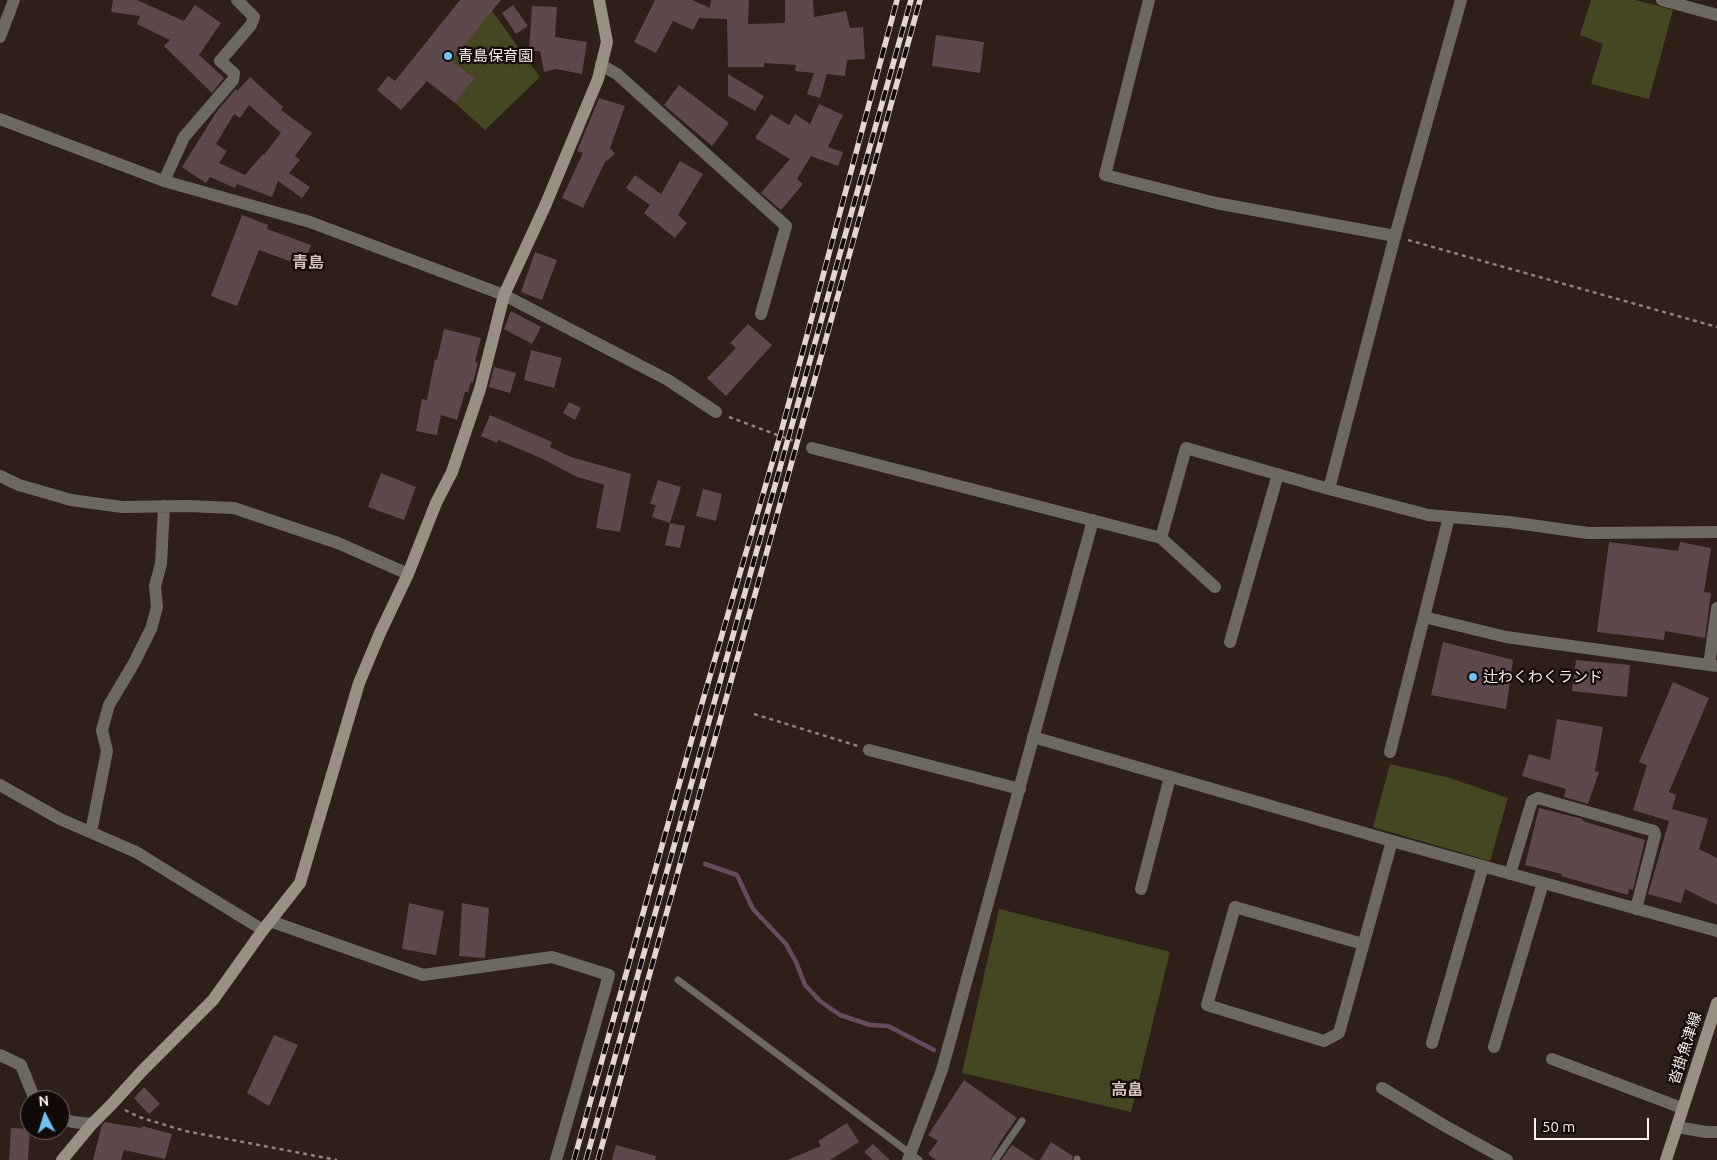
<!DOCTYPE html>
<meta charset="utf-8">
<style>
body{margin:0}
#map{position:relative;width:1717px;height:1160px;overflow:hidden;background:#2e1f19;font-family:Ubuntu,sans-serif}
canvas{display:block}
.north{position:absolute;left:20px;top:1090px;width:50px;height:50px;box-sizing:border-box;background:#110a08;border:1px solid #6f6663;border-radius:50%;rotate:355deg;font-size:14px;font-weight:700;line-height:20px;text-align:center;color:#fcf1ec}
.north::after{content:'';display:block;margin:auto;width:18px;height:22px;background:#6fc2f4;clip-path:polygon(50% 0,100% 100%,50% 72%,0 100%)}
.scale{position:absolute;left:1534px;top:1118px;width:115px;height:22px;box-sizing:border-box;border:2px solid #fcf1ec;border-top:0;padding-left:6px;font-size:15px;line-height:18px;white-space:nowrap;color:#fcf1ec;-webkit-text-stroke:4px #110a08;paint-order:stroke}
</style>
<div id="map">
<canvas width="1717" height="1160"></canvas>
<div class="north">N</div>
<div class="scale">50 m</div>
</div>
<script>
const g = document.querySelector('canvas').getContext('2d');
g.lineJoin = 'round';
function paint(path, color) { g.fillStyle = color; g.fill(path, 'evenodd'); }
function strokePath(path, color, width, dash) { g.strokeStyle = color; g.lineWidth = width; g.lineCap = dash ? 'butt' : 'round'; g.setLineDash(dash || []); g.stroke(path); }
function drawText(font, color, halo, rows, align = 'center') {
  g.font = font + ' Ubuntu,"Noto Sans JP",sans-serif'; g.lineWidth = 4.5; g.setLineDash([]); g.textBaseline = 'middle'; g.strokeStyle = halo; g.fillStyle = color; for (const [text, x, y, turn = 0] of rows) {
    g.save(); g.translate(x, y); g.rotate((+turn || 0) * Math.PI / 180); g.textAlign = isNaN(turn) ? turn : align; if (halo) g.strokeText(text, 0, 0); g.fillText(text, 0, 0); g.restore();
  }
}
const green = new Path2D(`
 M1591,0H1635L1673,10L1649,99L1591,84L1603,44L1580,35Z
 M492,11L540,77L485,130L455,103L475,78L452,61Z
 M1390,764L1450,778L1508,798L1490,861L1373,827Z
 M999,909L1170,952L1131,1112L962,1073Z`);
const stream = new Path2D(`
 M705,864L737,875L753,909L786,944L796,962L805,985L820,1001L840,1015L870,1025L888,1026L934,1050`);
const building = new Path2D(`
 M113,0H137L184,21L195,5L221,23L199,55L224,78L212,93L164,46L170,40L137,24L140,16L111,12Z
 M460,0H501L452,61L475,78L455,103L427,81L401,110L377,90L388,76L395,81Z
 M655,0H692L710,8L711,0H749L748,24L785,23V0H813L814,17L846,11L850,28L863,27L865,59L847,60L845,76L827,74L820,98L807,94L814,73L795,71L796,65L764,63V67H728L727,19L699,18L693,30L673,21L656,53L634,42Z
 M513,5L528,26L516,34L502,13Z
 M532,6L557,7L555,37L587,42L582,74L556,69L544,72L540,51H529Z
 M936,35L984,42L980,73L932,66Z
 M728,74L764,96L755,111L728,96Z
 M250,77L283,107L281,110L312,133L295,156L300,160L289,173L310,187L302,198L278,181L272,197L237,184L235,188L210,177L206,183L182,167L217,111L236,89L237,91ZM249,105L281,133L264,155L263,154L245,175L219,163L227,151L216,144L234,114L240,118Z
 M679,85L729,123L712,146L664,105Z
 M599,98L625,106L610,148L615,154L605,162L583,208L562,198L583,153L577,151Z
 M819,104L843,115L828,147L843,152L838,166L811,156L797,179L803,184L781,210L761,193L790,159L755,138L771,114L789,125L795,114L810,124Z
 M680,161L703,174L678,215L687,223L675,238L644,213L650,205L626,188L635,175L661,194Z
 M242,215L268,225L267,229L311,245L303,266L259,250L237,306L211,296Z
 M535,252L557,260L542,300L521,292Z
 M511,311L541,327L532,344L504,329Z
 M748,324L772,345L726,396L707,378L736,348L730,343Z
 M444,329L481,338L475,362L478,363L473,383L471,382L468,392H465L457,420L441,415L437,435L416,431L422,399L427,400L435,359L437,360Z
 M531,350L562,358L554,388L524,380Z
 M494,367L516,373L510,393L489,387Z
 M569,402L581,408L575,420L563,413Z
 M490,415L552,442L550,447L571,457L631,474L620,532L596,528L604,485L575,476L543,459L498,440L497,443L481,436Z
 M381,473L416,487L404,520L368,507Z
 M658,480L681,487L670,523L652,517L656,505L650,504Z
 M703,489L722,494L716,521L696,516Z
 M670,523L685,526L680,548L665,545Z
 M1609,542L1678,551L1680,542L1711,548L1704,592L1711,593L1705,638L1665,631L1664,640L1597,632Z
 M1443,642L1513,660L1506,709L1431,695Z
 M1576,660L1630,665L1627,697L1572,691Z
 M1673,682L1709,698L1669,792L1676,795L1672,809L1708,819L1699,849L1717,858V905L1685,889L1681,903L1648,894L1669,821L1633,810L1647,765L1639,762Z
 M1557,719L1603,727L1595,771L1599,772L1588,804L1564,797L1566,789L1522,776L1529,754L1550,760Z
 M1539,808L1583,819V821L1645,840L1633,890L1629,889L1628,895L1561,876L1562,874L1525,865Z
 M409,903L444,911L436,955L402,949Z
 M462,903L489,908L485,958L459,956Z
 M274,1035L298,1045L269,1106L247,1093Z
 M964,1080L1017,1118L1002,1139L990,1160H936L928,1154L938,1141L928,1135Z
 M144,1087L160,1104L149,1114L134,1098Z
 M105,1122L141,1128L142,1126L172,1134L165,1159L124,1150L121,1160H93L102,1125Z
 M847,1123L859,1142L830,1160H787L821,1146L818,1141Z
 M11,1128L30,1129L28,1160H9Z
 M1051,1142L1073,1156L1072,1160H1040Z
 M873,1144L890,1160H873L864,1152Z
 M616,1145L656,1156L655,1160H612Z
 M1012,1145L1035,1160H1001Z`);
const path = new Path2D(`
 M1408,240L1717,327
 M729,417L799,443
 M754,714L858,746
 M125,1110L139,1117L185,1131L337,1160`);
const lane = new Path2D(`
 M678,980L919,1160
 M995,1160L1022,1121
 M1077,1160V1159`);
const street = new Path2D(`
 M1149,0L1105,175L1216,203L1395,236
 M1662,0L1717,15
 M0,37L14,0
 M601,65L617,74L786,226L761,314
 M0,119L164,181L310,222L504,295L668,380L716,412
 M164,181L184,137L233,80L234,73L220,61L251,25L254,17L237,0
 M812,448L1161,538L1186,448L1329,489L1428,515L1509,522L1588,533L1717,532
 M0,476L19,485L71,500L122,507L188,506L234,508L338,543L408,574
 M1329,489L1395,236L1461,0
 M1449,517L1424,617L1506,637L1717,666
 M1161,538L1215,587
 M1230,642L1278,474
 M1709,665L1717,608
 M1033,737L1392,841L1717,931
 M869,750L1020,789
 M1390,752L1424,617
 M0,785L60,819L136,852L263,930
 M91,832L107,751L102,730L109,705L134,663L151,629L157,607L155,586L161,564L164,506
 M1510,874L1532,801L1538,798L1654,831L1655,835L1636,909
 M1141,889L1170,777
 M270,921L423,975L552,957L609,975L556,1160
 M1363,944L1235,907L1207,1005L1324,1041L1339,1033L1392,841
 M1432,1043L1483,866
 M1494,1047L1543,883
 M0,1055L21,1065L35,1100
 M1552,1059L1682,1108
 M1382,1088L1445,1126L1507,1160
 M60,1118L73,1122L92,1124
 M1677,1127L1706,1132H1717
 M908,1160L942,1070L1093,520`);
const secondary = new Path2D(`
 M62,1160L92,1124L112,1104L142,1071L213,1000L263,930L300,883L359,683L380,633L408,574L436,503L452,472L480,389L504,295L545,206L598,79L607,42L599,0
 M1666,1160L1717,1003`);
const rail = new Path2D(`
 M574,1160L698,717L780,436L897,0
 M586,1160L911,0
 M598,1160L920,0`);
const markers = [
 [448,56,5,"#6fc2f4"],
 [1473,677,5,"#6fc2f4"]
];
const poiNames = [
 ["青島保育園",458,56],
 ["辻わくわくランド",1483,677]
];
const streetNames = [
 ["沓掛魚津線",1685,1048,-72]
];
const neighbourhoodNames = [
 ["青島",308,263],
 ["高畠",1127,1090]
];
paint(green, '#454622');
strokePath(stream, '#664b5c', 4.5);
paint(building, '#5d494c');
strokePath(path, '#8f827c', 2.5, [4, 4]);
strokePath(lane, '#6d6962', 7);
strokePath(street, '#6d6962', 12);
strokePath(secondary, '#989085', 12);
strokePath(rail, '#e2d6d1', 5.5);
strokePath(rail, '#110a08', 4, [11]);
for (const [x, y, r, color] of markers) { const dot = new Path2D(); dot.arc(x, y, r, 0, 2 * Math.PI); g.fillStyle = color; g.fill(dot); strokePath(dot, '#110a08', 2); }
drawText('15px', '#fcf1ec', '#110a08', poiNames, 'left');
drawText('15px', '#fcf1ec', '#110a08', streetNames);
drawText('bold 16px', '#d5c0b8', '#110a08', neighbourhoodNames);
</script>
